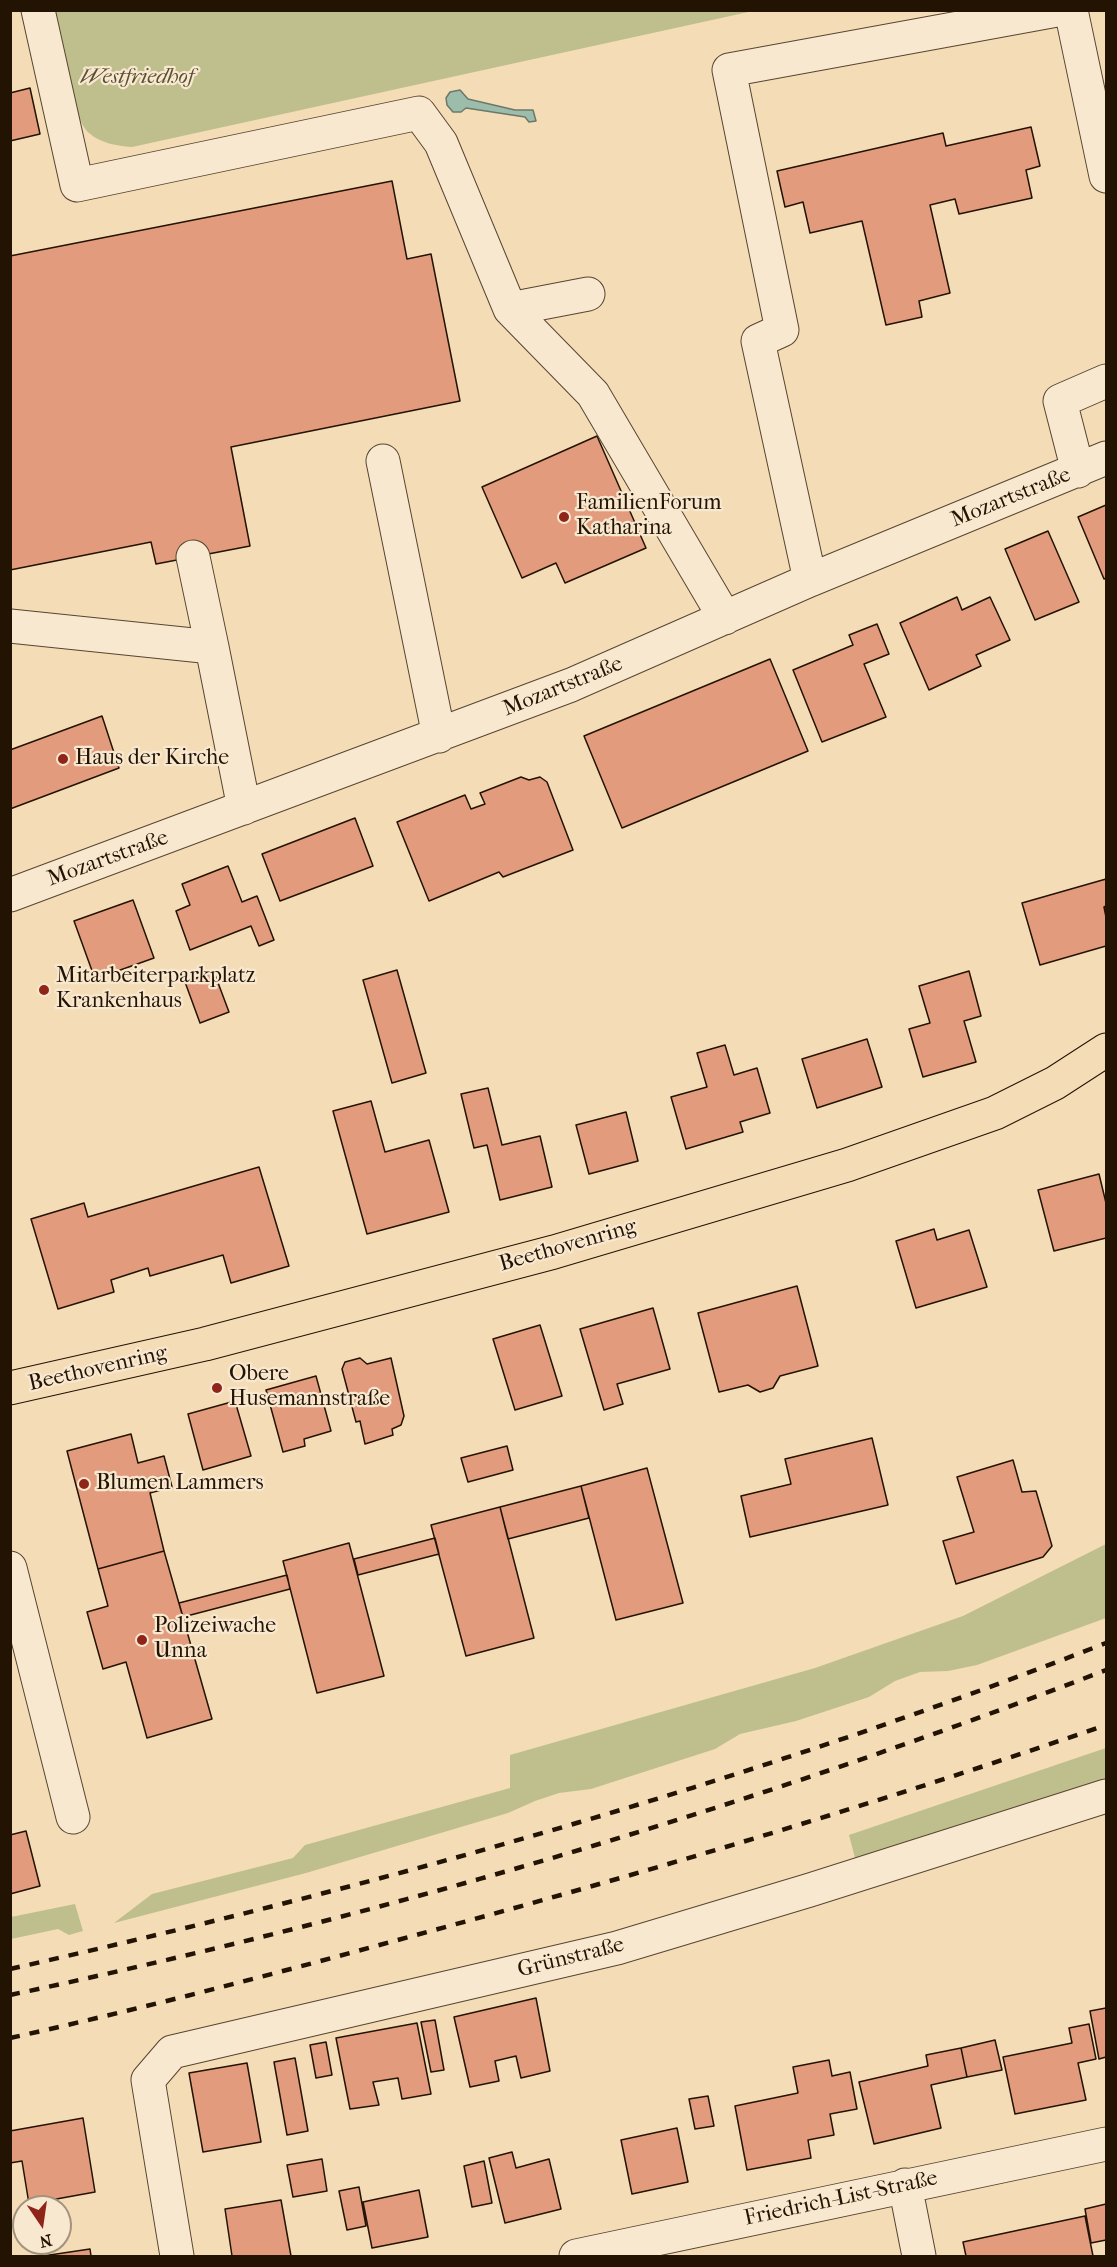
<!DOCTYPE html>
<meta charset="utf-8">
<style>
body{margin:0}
#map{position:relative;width:1117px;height:2267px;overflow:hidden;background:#f4dcb7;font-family:"IM FELL French Canon",serif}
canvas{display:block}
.frame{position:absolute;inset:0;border:12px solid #231303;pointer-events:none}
.north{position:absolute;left:12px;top:2195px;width:60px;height:60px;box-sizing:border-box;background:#f8e8d0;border:2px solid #a3937e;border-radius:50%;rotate:167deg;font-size:16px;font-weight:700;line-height:24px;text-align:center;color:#231303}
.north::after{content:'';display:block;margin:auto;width:21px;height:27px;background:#8f2418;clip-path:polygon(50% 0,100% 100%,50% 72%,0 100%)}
</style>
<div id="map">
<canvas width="1117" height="2267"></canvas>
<div class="frame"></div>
<div class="north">N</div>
</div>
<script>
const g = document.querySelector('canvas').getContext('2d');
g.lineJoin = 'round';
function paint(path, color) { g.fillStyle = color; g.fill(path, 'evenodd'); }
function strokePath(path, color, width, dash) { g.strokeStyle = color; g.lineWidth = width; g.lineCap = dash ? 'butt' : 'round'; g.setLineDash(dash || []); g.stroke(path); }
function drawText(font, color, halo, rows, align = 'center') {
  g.font = font + ' "IM FELL French Canon",serif'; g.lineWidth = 4.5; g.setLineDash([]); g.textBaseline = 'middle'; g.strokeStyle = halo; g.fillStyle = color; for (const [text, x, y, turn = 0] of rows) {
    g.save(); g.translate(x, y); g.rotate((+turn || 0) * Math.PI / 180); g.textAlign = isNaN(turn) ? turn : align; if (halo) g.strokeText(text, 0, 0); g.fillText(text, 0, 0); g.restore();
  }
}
const green = new Path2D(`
 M48,11H753L132,147C117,146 100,143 89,133C72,117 55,36 48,11Z
 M1106,1544V1618L977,1665L948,1671L920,1672L895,1681L869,1697L796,1721L740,1734L715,1749L591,1789L559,1793L535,1801L508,1813L306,1873L114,1923L152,1894L293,1858L305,1845L510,1788V1755L815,1668L963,1616Z
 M1106,1748V1789L1068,1802L855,1858L849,1835Z
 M75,1904L83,1931L69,1935L58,1929L11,1939V1917Z`);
const water = new Path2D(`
 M460,90L468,99L515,110H533L536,121L529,122L525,117L466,108L461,112H453L447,105L446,98L450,92Z`);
const building = new Path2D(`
 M30,88L40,134L10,141V93Z
 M1031,127L1040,166L1026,170L1032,198L959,214L955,199L930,205L950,293L919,301L922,317L886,325L862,221L810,233L803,202L785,207L777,171L943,133L946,146Z
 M392,181L407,259L431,254L460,401L231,447L250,546L156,564L151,542L10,570V256Z
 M597,436L646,548L565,583L556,563L522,578L482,487Z
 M1106,505V578L1104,579L1078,517Z
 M1048,531L1079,602L1035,620L1005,549Z
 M957,597L962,610L990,597L1010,640L976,655L981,666L929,690L900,623Z
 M877,624L889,654L864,664L886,717L822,742L793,670L853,645L849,635Z
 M770,659L808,751L622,828L584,736Z
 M102,716L119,768L10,809V750Z
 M521,777L529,780L540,777L547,782L573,850L503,877L499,872L429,901L397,822L465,795L471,809L485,804L480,793Z
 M355,818L373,866L280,901L262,854Z
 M228,866L242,902L257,896L274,940L259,946L251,926L190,950L176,911L190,905L182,884Z
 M1106,879V906L1104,907L1106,917V946L1040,965L1022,903Z
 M133,900L154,958L95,979L74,921Z
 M397,970L426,1073L392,1083L363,980Z
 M969,971L981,1016L964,1021L976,1062L923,1077L909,1029L930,1023L919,986Z
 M214,972L229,1012L200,1023L185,982Z
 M867,1039L882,1087L817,1108L802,1059Z
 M725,1045L734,1075L757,1068L770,1113L740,1122L743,1132L686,1149L671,1097L707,1087L697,1053Z
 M488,1088L502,1145L540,1136L552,1187L500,1200L487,1145L474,1148L461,1094Z
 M371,1101L385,1152L429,1140L449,1212L367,1234L333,1111Z
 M626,1112L638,1161L589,1174L576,1125Z
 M259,1167L289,1266L231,1283L223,1255L150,1276L148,1268L111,1280L114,1292L58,1309L31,1219L84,1203L88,1217Z
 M1099,1174L1106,1203V1238L1054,1251L1038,1190Z
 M934,1229L937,1240L969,1230L987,1287L916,1308L896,1241Z
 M797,1286L818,1366L780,1376L773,1388L760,1392L748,1385L719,1392L698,1313Z
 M653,1308L670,1369L617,1384L623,1404L604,1410L580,1329Z
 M540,1325L562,1396L515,1410L493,1339Z
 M360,1358L367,1364L391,1358L404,1416L401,1425L392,1429L393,1435L365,1444L360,1421L356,1422L342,1369L345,1362Z
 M316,1376L331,1431L304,1439L305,1446L283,1452L266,1390Z
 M235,1401L251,1456L203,1470L188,1414Z
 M131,1434L138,1463L164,1456L172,1487L150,1493L164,1551L98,1569L67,1451Z
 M872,1438L888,1505L750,1537L741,1496L791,1484L785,1459Z
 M507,1446L513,1470L468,1482L461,1458Z
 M1013,1460L1022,1492L1036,1491L1052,1546L1043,1557L956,1584L943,1541L974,1532L957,1477Z
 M647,1468L683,1603L616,1620L581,1486Z
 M581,1486L589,1518L508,1539L500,1507Z
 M500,1507L534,1638L466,1656L431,1525Z
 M435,1538L439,1554L358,1575L354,1559Z
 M349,1543L384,1676L317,1693L283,1561Z
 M164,1551L212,1719L147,1738L126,1662L103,1669L87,1612L108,1606L98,1569Z
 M287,1575L290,1589L183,1617L179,1603Z
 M26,1831L40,1886L10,1894V1835Z
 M536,1998L550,2071L521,2078L516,2056L495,2061L499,2081L470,2087L454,2017Z
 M1106,2008V2057L1099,2059L1090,2011Z
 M435,2020L444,2070L431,2072L421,2022Z
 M417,2023L431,2094L402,2099L398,2078L373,2082L379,2105L350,2109L336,2038Z
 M1089,2024L1096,2059L1078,2063L1086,2100L1015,2114L1003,2057L1072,2043L1069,2028Z
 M995,2040L1002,2070L967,2077L961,2048Z
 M326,2042L332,2075L316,2078L310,2045Z
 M961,2048L967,2077L931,2085L941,2128L874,2144L859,2082L928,2066L926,2055Z
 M295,2058L308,2131L287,2135L274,2062Z
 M829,2060L832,2076L850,2072L857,2109L830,2114L834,2135L808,2140L811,2158L747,2170L735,2106L798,2093L793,2067Z
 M247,2063L261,2142L203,2152L189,2073Z
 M708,2096L714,2126L695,2129L689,2099Z
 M83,2118L95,2192L29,2204L22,2161L10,2163V2131Z
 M677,2128L688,2182L632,2194L621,2140Z
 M512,2152L516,2168L549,2159L561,2209L505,2223L489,2158Z
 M322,2159L327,2191L293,2197L287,2165Z
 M484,2161L492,2203L472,2207L464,2166Z
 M359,2187L366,2226L347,2230L339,2191Z
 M419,2190L428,2237L372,2248L363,2202Z
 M281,2200L291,2256H232L225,2209Z
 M1106,2204V2240L1091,2243L1085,2209Z
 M1085,2216L1093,2256H966L963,2242Z
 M90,2249L91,2256H43Z`);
const minor = new Path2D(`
 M38,10L77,185L419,113L441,143L510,309L593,394L725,618
 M1071,10L1106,176
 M510,309L588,294
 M383,461L439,736
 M1078,471L1060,401L1106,381
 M193,557L212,647
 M810,580L758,341L782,330L729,70L1057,10
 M10,626L212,647L244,808
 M10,895L571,685L810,580L1106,458
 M10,1568L73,1817
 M905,2185L919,2256
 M177,2256L148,2080L172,2052L617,1948L810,1890L1106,1796
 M576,2256L1106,2144`);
const major = new Path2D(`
 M10,1388L205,1344L554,1252L847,1165L995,1113L1055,1083L1106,1050`);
const rail = new Path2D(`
 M10,1969C383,1885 750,1782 1106,1643
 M10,1995C383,1916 751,1807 1106,1670
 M10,2038C150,2007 289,1970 427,1932C656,1870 882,1802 1106,1725`);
const markers = [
 [564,517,6,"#8f2418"],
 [63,759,6,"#8f2418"],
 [44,990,6,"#8f2418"],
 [217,1388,6,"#8f2418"],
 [84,1484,6,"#8f2418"],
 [142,1640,6,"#8f2418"]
];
const parkNames = [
 ["Westfriedhof",137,78]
];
const streetNames = [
 ["Mozartstraße",1011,498,-22],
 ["Mozartstraße",563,687,-22],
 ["Mozartstraße",108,859,-20],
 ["Beethovenring",568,1246,-16],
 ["Beethovenring",98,1369,-13],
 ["Grünstraße",571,1958,-14],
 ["Friedrich-List-Straße",841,2199,-12]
];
const poiNames = [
 ["FamilienForum",576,504],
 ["Katharina",576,529],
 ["Haus der Kirche",75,759],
 ["Mitarbeiterparkplatz",56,977],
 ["Krankenhaus",56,1002],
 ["Obere",229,1375],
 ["Husemannstraße",229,1400],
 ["Blumen Lammers",96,1484],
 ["Polizeiwache",154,1627],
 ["Unna",154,1652]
];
paint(green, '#bebf8c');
paint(water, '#9cbcac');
strokePath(water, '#6c7868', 1.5);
paint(building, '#e39b7e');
strokePath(building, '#231303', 1.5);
strokePath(minor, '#574530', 35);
strokePath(major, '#231303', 35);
strokePath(minor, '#f8e8d0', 33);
strokePath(major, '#f4dcb7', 33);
strokePath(rail, '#231303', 4.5, [10, 10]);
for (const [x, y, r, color] of markers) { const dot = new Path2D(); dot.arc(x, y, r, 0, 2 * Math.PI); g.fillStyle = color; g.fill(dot); strokePath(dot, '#f8e8d0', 2); }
drawText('italic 22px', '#594f33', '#f8e8d0', parkNames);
drawText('22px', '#231303', '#f8e8d0', streetNames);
drawText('22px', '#231303', '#f8e8d0', poiNames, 'left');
</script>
